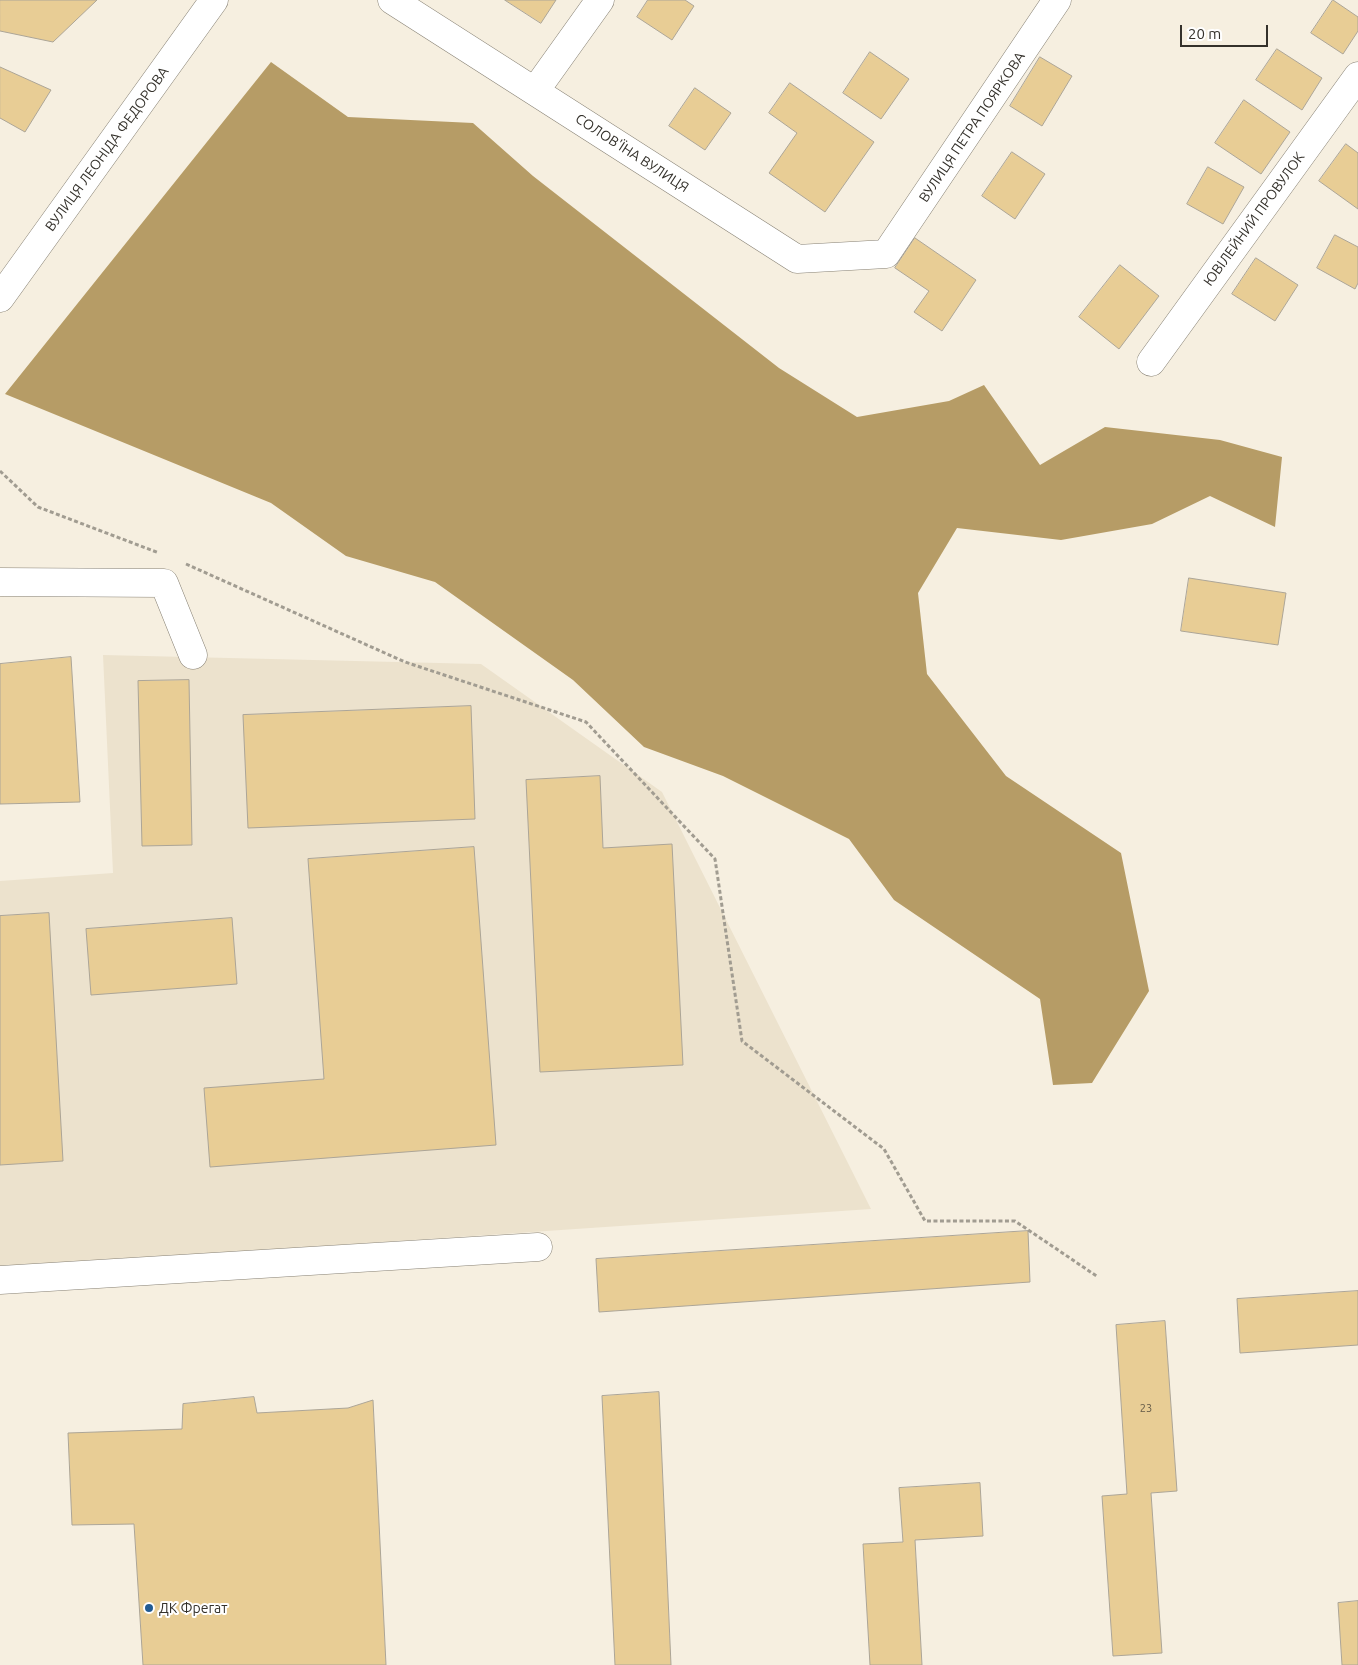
<!DOCTYPE html>
<meta charset="utf-8">
<style>
body{margin:0}
#map{position:relative;width:1358px;height:1665px;overflow:hidden;background:#f6efe0;font-family:Ubuntu,sans-serif}
canvas{display:block}
.scale{position:absolute;left:1180px;top:25px;width:88px;height:22px;box-sizing:border-box;border:2px solid #34312b;border-top:0;padding-left:6px;font-size:15px;line-height:18px;white-space:nowrap;color:#34312b;-webkit-text-stroke:4px #fff;paint-order:stroke}
</style>
<div id="map">
<canvas width="1358" height="1665"></canvas>
<div class="scale">20 m</div>
</div>
<script>
const g = document.querySelector('canvas').getContext('2d');
g.lineJoin = 'round';
function paint(path, color) { g.fillStyle = color; g.fill(path, 'evenodd'); }
function strokePath(path, color, width, dash) { g.strokeStyle = color; g.lineWidth = width; g.lineCap = dash ? 'butt' : 'round'; g.setLineDash(dash || []); g.stroke(path); }
function drawText(font, color, halo, rows, align = 'center') {
  g.font = font + ' Ubuntu,sans-serif'; g.lineWidth = 4; g.setLineDash([]); g.textBaseline = 'middle'; g.strokeStyle = halo; g.fillStyle = color; for (const [text, x, y, turn = 0] of rows) {
    g.save(); g.translate(x, y); g.rotate((+turn || 0) * Math.PI / 180); g.textAlign = isNaN(turn) ? turn : align; if (halo) g.strokeText(text, 0, 0); g.fillText(text, 0, 0); g.restore();
  }
}
const built = new Path2D(`
 M103,655L481,664L662,792L871,1209L0,1268V881L113,873Z`);
const water = new Path2D(`
 M271,62L348,117L473,123L533,176L779,368L857,417L949,401L984,385L1040,465L1105,427L1220,440L1282,457L1275,527L1210,496L1152,524L1061,540L957,528L918,593L927,674L1006,776L1121,853L1149,991L1092,1083L1053,1085L1040,999L894,900L849,839L723,776L644,747L573,680L435,582L346,556L271,503L5,394Z`);
const building = new Path2D(`
 M0,0H97L53,42L0,31Z
 M505,0H556L541,23Z
 M648,0H685L694,6L672,40L637,17Z
 M1333,0L1358,17V31L1343,54L1311,33Z
 M1277,49L1322,78L1302,110L1256,80Z
 M870,52L909,79L881,119L843,93Z
 M1040,57L1072,76L1042,126L1010,106Z
 M0,67L51,90L25,132L0,118Z
 M790,83L874,142L825,212L769,173L797,133L769,113Z
 M695,88L731,113L705,150L669,126Z
 M1244,100L1290,132L1261,174L1215,143Z
 M1346,144L1358,153V209L1319,181Z
 M1012,152L1045,174L1015,219L982,196Z
 M1208,167L1244,187L1223,224L1187,204Z
 M1335,235L1358,247V283L1355,289L1317,268Z
 M915,238L976,280L942,331L914,312L929,291L895,268Z
 M1256,258L1298,285L1275,321L1232,294Z
 M1120,265L1159,296L1119,349L1079,317Z
 M1189,578L1286,593L1278,645L1181,631Z
 M71,657L80,802L0,804V664Z
 M189,680L192,845L142,846L138,681Z
 M471,706L475,819L248,828L243,715Z
 M600,776L603,848L672,844L683,1065L540,1072L526,780Z
 M474,847L496,1145L210,1167L204,1088L324,1079L308,859Z
 M49,913L63,1161L0,1165V916Z
 M232,918L237,984L91,995L86,929Z
 M1028,1231L1030,1282L599,1312L596,1259Z
 M1358,1291V1345L1240,1353L1237,1299Z
 M1165,1321L1177,1491L1151,1493L1162,1653L1113,1656L1102,1496L1127,1494L1116,1325Z
 M659,1392L671,1665H615L602,1396Z
 M254,1397L257,1413L348,1408L373,1400L386,1665H143L134,1524L72,1525L68,1433L182,1429L183,1404Z
 M980,1483L983,1536L915,1540L922,1665H870L863,1544L903,1542L899,1488Z
 M1358,1601V1665H1342L1338,1603Z`);
const path = new Path2D(`
 M0,471L38,507L159,553
 M186,564L405,662L586,722L715,859L742,1041L884,1149L925,1221H1015L1098,1277`);
const minor = new Path2D(`
 M392,0L797,259L886,254L1057,0
 M535,91L600,0
 M0,298L214,0
 M1151,362L1358,76
 M0,582L164,583L193,655
 M0,1280L538,1247`);
const markers = [
 [149,1608,5,"#225b92"]
];
const numberNames = [
 ["23",1146,1408]
];
const streetNames = [
 ["ВУЛИЦЯ ПЕТРА ПОЯРКОВА",972,127,-56],
 ["ВУЛИЦЯ ЛЕОНІДА ФЕДОРОВА",107,149,-54],
 ["СОЛОВ'ЇНА ВУЛИЦЯ",632,153,33],
 ["ЮВІЛЕЙНИЙ ПРОВУЛОК",1254,219,-54]
];
const poiNames = [
 ["ДК Фрегат",159,1608]
];
paint(built, '#ece2cd');
paint(water, '#b69c66');
paint(building, '#e8cd95');
strokePath(building, '#aca597', 1);
strokePath(minor, '#878174', 29);
strokePath(path, '#a19c91', 3, [4, 2.5]);
strokePath(minor, '#fff', 28);
for (const [x, y, r, color] of markers) { const dot = new Path2D(); dot.arc(x, y, r, 0, 2 * Math.PI); g.fillStyle = color; g.fill(dot); strokePath(dot, '#fff', 2); }
drawText('11px', '#615846', null, numberNames);
drawText('14px', '#34312b', '#fff', streetNames);
drawText('14px', '#34312b', '#fff', poiNames, 'left');
</script>
